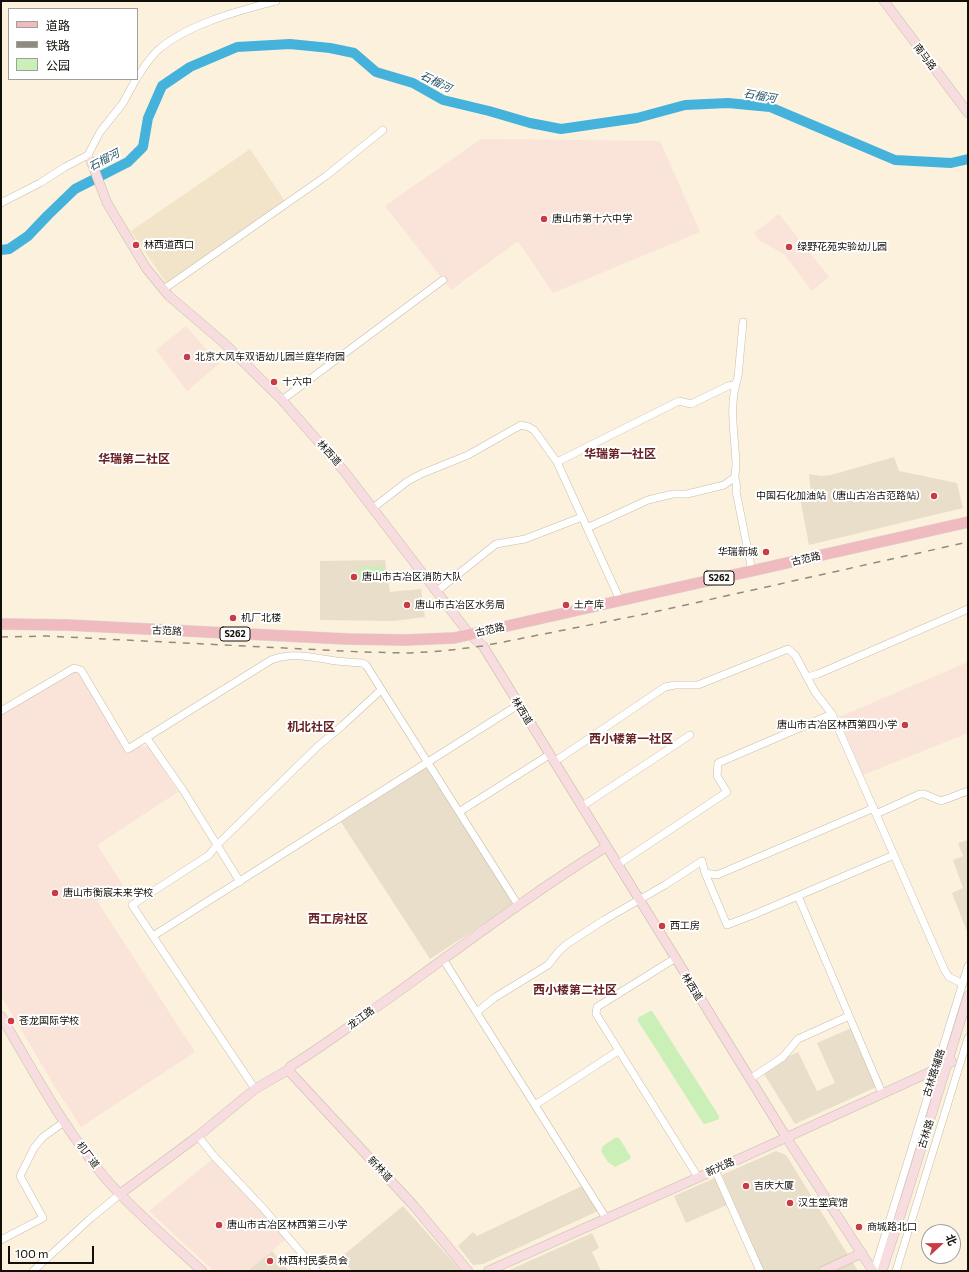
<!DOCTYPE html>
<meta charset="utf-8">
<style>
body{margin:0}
#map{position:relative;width:969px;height:1272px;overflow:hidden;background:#fbf1dd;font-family:Commissioner,"Noto Sans SC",sans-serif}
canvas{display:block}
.frame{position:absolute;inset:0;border:2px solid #120f08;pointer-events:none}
.legend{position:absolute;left:8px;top:8px;width:130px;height:72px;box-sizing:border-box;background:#fff;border:1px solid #a09f9c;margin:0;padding:5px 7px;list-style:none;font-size:12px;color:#120f08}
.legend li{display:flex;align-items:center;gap:8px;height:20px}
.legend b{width:20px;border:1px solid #a09f9c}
.north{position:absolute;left:921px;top:1224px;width:40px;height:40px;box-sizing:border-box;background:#fff;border:1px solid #a09f9c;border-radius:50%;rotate:68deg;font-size:11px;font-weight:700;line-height:16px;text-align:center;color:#120f08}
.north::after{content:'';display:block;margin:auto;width:14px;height:18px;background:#ca3b42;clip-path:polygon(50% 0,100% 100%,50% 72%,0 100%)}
.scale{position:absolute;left:8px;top:1246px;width:86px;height:18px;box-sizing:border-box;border:2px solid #120f08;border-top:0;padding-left:5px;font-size:12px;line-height:14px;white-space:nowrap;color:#120f08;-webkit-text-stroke:3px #fff;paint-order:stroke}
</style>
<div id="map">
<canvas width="969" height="1272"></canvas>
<div class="frame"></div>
<ul class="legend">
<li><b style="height:5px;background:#efbbbe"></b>道路</li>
<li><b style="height:5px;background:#928b7d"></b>铁路</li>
<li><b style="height:11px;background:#caefb7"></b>公园</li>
</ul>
<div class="north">北</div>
<div class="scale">100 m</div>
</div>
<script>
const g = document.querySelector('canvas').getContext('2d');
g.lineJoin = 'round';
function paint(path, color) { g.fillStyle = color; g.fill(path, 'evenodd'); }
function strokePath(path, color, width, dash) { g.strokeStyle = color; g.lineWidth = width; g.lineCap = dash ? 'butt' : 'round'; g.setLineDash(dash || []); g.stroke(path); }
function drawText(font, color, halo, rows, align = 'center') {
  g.font = font + ' Commissioner,"Noto Sans SC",sans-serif'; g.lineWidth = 4; g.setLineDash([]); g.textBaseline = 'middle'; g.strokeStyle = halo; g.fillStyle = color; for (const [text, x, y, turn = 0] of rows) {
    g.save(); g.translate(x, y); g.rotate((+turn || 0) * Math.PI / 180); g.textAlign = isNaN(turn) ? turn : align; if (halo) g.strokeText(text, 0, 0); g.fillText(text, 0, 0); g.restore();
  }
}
const commercial = new Path2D(`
 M894,457L899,471L957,483L963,508L809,545L800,498L811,494L809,474L821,476L831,475Z
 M385,560L390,592L421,589L425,617L394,621L320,620V561Z
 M426,767L514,904L430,959L341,822Z
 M968,840V934L952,893L963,888L953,860L963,856L958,843Z
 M856,1026L883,1084L795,1124L761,1069L798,1052L817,1091L835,1083L817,1043Z
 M776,1151L786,1155L858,1271H764L722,1175Z
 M715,1178L727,1205L686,1223L674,1196Z
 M582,1186L598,1211L483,1264L473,1265L458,1246L473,1232L477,1236Z
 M403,1206L461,1271H352L340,1258Z
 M592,1233L599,1248L592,1252L601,1271H507Z
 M272,1251L289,1271H247Z`);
const built = new Path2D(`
 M250,149L286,203L167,284L131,231Z`);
const education = new Path2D(`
 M481,139L660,141L700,232L553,293L518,241L451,290L385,206Z
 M779,214L829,277L812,291L784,254L760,241L754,233Z
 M186,326L219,364L187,391L156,350Z
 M968,662V733L863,775L839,717Z
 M75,671L83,676L127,754L141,746L149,747L178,792L97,845L123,885L97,901L195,1052L81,1127L55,1087L1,996V714Z
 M214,1158L286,1239L247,1271H214L149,1211Z`);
const green = new Path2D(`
 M383,566V580L359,581L358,567Z
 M650,1011H652L719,1116V1119L705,1124L703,1123L638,1021V1018Z
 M615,1138H619L631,1157L630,1159L615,1167L608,1162L601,1151L603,1146Z`);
const river = new Path2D(`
 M1,250L9,249L28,236L48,215L75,189L128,162L143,147L148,118L162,86L190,67L237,47L290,44L330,48L354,53L376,72L413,83L443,100L489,111L530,123L561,129L637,118L685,105L728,103L770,107L895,160L951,163L968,159`);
const street = new Path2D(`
 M137,78C143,68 149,59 157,51C187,24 238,11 276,1
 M89,158L88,155L100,132L123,103L136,79
 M1,203L40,183L65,167L88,155
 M164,289L326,176L383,130
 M743,322L738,377C728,405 735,435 736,464C736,468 735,472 735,476C735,483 738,484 736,491L752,571
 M282,400L443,280
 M557,462L679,401L691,404L728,386L735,385
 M373,508L408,481L421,474L468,455L521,425L529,427L534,430L557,462L620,600
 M587,528L648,500L673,494H687L724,485L735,477
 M437,591L496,544L525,539L582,517
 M807,677L818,674L968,609
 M1,711L74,668L81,670L128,749L271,660C291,652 310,657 330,660C341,662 351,662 362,663L366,665L518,905
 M146,737L183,790L240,882
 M554,762L665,687L675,685H698L788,649L795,655L815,692L832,714L945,971L949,977L963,984
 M581,807L690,735
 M459,812L549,755
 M876,814L920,794H924L941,801L968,791
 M617,865L727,792L717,776L718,763L832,714
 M705,873L717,875L874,808
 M798,896L882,1093
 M153,936L518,705
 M443,959L606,1218
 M674,959L597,1007L596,1014L698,1177
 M477,1012L494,998L548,965L559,951L567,944L604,920L665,885L702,861L705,873L727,925L753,915L894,855
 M750,1079L783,1057L798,1039L849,1016
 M255,1089L132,905L209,855L217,845L317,747L343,725L381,690
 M535,1105L618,1051
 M198,1136L213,1155L263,1208L317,1271
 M715,1170L760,1271
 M1,1240L43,1218L20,1176L34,1148L43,1137L64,1122
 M33,1271L91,1218L120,1194
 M874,1271L968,966
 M896,1271L968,1038`);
const secondary = new Path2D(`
 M884,1L968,113
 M91,161L107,203L146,268L169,296L224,343L282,400L344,471L470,635L483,646L786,1137L873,1271
 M1,1016C34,1072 64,1129 106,1179C135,1212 170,1241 202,1271
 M288,1070L414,1206L468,1271
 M120,1194L198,1136L255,1089L288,1070L291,1066C325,1045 358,1020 391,997C462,946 532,893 606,847
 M488,1271L715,1170L952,1062
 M823,1271L862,1253
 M882,1271L907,1194L968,996`);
const primary = new Path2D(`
 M1,624L67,625L347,639L405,640L454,638L968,522`);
const rail = new Path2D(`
 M1,637L46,636L363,652L410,653L443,651L483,646L645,614L968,542`);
const markers = [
 [544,219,4,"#ca3b42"],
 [136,245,4,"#ca3b42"],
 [789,247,4,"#ca3b42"],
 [187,357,4,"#ca3b42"],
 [274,382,4,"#ca3b42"],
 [934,496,4,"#ca3b42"],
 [766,552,4,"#ca3b42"],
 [354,577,4,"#ca3b42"],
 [407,605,4,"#ca3b42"],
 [566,605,4,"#ca3b42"],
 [233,618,4,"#ca3b42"],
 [905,725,4,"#ca3b42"],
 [55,893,4,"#ca3b42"],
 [662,926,4,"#ca3b42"],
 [11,1021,4,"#ca3b42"],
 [746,1186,4,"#ca3b42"],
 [790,1203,4,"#ca3b42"],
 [219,1225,4,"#ca3b42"],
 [859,1227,4,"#ca3b42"],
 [270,1261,4,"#ca3b42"]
];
const shields = [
 [719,578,30],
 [235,634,30]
];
const shieldNames = [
 ["S262",719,578],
 ["S262",235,634]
];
const streetNames = [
 ["南马路",925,57,53],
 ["林西道",329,453,48],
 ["古范路",806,559,-13],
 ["古范路",490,630,-13],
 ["古范路",167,631,3],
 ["林西道",522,711,58],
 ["林西道",692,987,58],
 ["龙江路",361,1018,-36],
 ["古林路辅路",934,1073,-72],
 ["古林路",926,1134,-73],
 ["机厂道",88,1155,53],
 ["新光路",720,1167,-24],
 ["新林道",380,1169,47]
];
const poiNames = [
 ["唐山市第十六中学",552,219],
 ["林西道西口",144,245],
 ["绿野花苑实验幼儿园",797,247],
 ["北京大风车双语幼儿园兰庭华府园",195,357],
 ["十六中",282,382],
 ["中国石化加油站（唐山古冶古范路站）",926,496,"right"],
 ["华瑞新城",758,552,"right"],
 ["唐山市古冶区消防大队",362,577],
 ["唐山市古冶区水务局",415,605],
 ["土产库",574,605],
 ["机厂北楼",241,618],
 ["唐山市古冶区林西第四小学",897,725,"right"],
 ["唐山市衡宸未来学校",63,893],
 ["西工房",670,926],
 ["苍龙国际学校",19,1021],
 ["吉庆大厦",754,1186],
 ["汉生堂宾馆",798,1203],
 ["唐山市古冶区林西第三小学",227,1225],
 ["商城路北口",867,1227],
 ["林西村民委员会",278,1261]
];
const waterNames = [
 ["石榴河",436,82,26],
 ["石榴河",760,96,10],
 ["石榴河",104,160,-28]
];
const quarterNames = [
 ["华瑞第一社区",620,454],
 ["华瑞第二社区",134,459],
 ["机北社区",311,727],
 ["西小楼第一社区",631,739],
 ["西工房社区",338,919],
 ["西小楼第二社区",575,990]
];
paint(commercial, '#e8deca');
paint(built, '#f1e4c9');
paint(education, '#fae3d8');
paint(green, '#caefb7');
strokePath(river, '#44b2db', 10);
strokePath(street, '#c7bdaa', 8);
strokePath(secondary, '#c7bdaa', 10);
strokePath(primary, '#dedddc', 12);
strokePath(street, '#fff', 7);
strokePath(secondary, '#f7dddf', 9);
strokePath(primary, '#efbbbe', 11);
strokePath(rail, '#928b7d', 1.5, [7, 7]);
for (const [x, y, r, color] of markers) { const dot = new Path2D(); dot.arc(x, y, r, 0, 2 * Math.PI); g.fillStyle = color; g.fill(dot); strokePath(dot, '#fff', 1.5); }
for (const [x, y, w] of shields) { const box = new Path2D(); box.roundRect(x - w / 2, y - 7, w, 14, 3); g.fillStyle = '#fff'; g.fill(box); strokePath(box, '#120f08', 1); }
drawText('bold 9px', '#120f08', null, shieldNames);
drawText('10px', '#120f08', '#fff', streetNames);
drawText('10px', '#120f08', '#fff', poiNames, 'left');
drawText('italic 11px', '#285568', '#fff', waterNames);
drawText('bold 12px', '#682224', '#fff', quarterNames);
</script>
